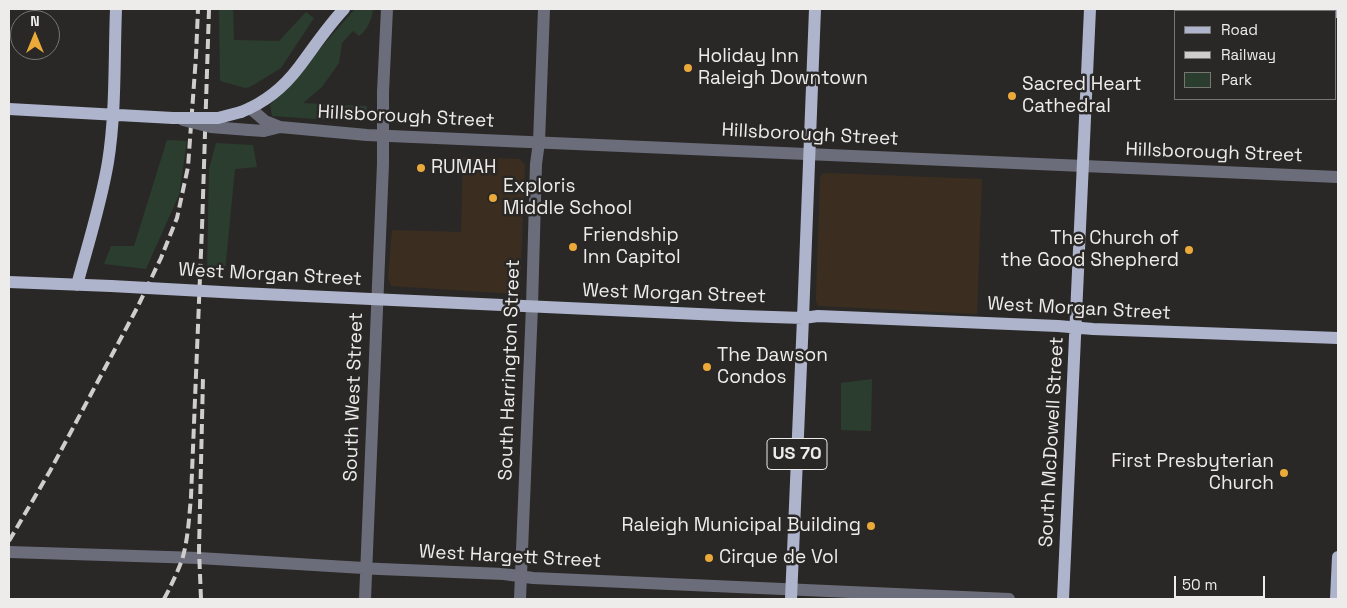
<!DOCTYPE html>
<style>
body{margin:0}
#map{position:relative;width:1347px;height:608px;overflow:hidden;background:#2a2826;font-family:"Space Grotesk",sans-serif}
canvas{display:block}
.frame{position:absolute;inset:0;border:10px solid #edecea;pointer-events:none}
.legend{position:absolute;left:1174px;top:10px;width:162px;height:90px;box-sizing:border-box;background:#2a2826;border:1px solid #787674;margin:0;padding:6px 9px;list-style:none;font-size:15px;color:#edecea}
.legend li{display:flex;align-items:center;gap:10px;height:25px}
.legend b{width:25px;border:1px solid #787674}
.north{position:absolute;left:10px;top:10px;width:50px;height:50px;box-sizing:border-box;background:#2a2826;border:1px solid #787674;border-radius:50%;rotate:0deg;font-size:14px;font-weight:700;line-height:20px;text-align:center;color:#edecea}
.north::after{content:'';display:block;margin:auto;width:18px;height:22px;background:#eba939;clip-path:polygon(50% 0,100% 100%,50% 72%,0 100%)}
.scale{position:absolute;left:1174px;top:576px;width:91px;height:22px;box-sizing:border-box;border:2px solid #edecea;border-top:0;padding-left:6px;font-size:15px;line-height:18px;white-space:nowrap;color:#edecea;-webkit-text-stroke:4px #2a2826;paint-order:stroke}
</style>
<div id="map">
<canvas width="1347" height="608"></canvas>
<div class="frame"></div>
<ul class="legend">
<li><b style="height:6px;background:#aeb4cc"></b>Road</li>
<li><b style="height:6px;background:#cfcecc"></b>Railway</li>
<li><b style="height:14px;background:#2b3d2f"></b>Park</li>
</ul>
<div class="north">N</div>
<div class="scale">50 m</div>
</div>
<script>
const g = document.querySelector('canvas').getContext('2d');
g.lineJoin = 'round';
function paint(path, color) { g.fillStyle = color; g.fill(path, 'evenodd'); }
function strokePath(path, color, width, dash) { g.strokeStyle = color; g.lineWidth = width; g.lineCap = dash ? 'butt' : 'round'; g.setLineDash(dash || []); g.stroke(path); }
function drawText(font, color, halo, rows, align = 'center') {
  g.font = font + ' "Space Grotesk",sans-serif'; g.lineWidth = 5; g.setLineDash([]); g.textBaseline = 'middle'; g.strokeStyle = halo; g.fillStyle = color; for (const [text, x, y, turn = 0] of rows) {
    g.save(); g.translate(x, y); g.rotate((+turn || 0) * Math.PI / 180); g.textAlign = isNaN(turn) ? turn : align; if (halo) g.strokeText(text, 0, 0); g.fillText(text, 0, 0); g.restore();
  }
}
const education = new Path2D(`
 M463,157L519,159L525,164L520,291L516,294L391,286L388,277L392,230L461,232Z
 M827,173L982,179L977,314L819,306L816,302V296L820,178L822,174Z`);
const green = new Path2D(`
 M219,9H233L234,40L279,41L306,12L314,18L281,68L250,87L245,88L220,81Z
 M355,9H373C372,19 367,31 359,36L353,31L342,43L339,63L322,87L303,103L367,106L366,119L359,122L272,116L270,105Z
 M167,140L187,141L179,195L146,269L104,264L111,246H134Z
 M216,143L253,145L257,167L235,169L225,271H207L209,169Z
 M872,379L871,431L841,430V383Z`);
const minor = new Path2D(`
 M250,108L265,121L280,127L367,135L1338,177
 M249,130L264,131L280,127
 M9,552L199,558L380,569L504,574L533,578L1009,599
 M365,599L383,164V92L387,9
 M520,599L532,306L536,164L539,142L544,9`);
const major = new Path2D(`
 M1264,9L1319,11
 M1336,12H1338
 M9,109L173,118
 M241,112C264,103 284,87 299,67C314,47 327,27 344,9
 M9,282L111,286
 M77,285C88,244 101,204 108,162C116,112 114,59 116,9
 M240,293L742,316L803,318L818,316L1058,326L1093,329L1338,338
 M791,599L803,318L815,9
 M1063,599L1090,9
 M1336,599L1338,557`);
const rail = new Path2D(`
 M9,541L50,471L137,308L161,258L177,218L188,167L196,56L198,9
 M164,599C171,586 177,573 182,560C188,540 189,518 191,497L202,228L209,9
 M201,599L199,550L203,377`);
const minorBridge = new Path2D(`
 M183,120L211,127L249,130`);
const majorBridge = new Path2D(`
 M173,118H218L241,112
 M111,286L240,293`);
const markers = [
 [688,68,5,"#eba939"],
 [1012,96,5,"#eba939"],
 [421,168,5,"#eba939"],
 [493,198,5,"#eba939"],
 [573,247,5,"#eba939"],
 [1189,250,5,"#eba939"],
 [707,367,5,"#eba939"],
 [1284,473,5,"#eba939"],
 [871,526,5,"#eba939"],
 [709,558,5,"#eba939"]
];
const shields = [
 [797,454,60]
];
const shieldNames = [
 ["US 70",797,454]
];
const poiNames = [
 ["Holiday Inn",698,57],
 ["Raleigh Downtown",698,79],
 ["Sacred Heart",1022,85],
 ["Cathedral",1022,107],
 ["RUMAH",431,168],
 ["Exploris",503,187],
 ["Middle School",503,209],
 ["Friendship",583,236],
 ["Inn Capitol",583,258],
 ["The Church of",1179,239,"right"],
 ["the Good Shepherd",1179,261,"right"],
 ["The Dawson",717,356],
 ["Condos",717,378],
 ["First Presbyterian",1274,462,"right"],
 ["Church",1274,484,"right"],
 ["Raleigh Municipal Building",861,526,"right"],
 ["Cirque de Vol",719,558]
];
const streetNames = [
 ["Hillsborough Street",406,117,3],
 ["Hillsborough Street",810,135,3],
 ["Hillsborough Street",1214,153,2],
 ["West Morgan Street",270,275,3],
 ["West Morgan Street",674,294,2],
 ["West Morgan Street",1079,309,3],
 ["South Harrington Street",510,370,-88],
 ["South West Street",354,397,-88],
 ["South McDowell Street",1052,442,-87],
 ["West Hargett Street",510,557,3]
];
paint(education, '#3b2e20');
paint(green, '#2b3d2f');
strokePath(minor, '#6b6e7a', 12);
strokePath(major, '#aeb4cc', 12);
strokePath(rail, '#cfcecc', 4, [10, 5]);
strokePath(minorBridge, '#6b6e7a', 12);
strokePath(majorBridge, '#aeb4cc', 12);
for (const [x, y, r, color] of markers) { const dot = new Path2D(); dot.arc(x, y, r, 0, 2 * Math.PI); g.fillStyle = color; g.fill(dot); strokePath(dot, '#2a2826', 2); }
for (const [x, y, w] of shields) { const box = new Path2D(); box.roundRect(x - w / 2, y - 15.5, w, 31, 4); g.fillStyle = '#2a2826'; g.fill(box); strokePath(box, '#edecea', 1); }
drawText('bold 18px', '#edecea', null, shieldNames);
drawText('19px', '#edecea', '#2a2826', poiNames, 'left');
drawText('19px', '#edecea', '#2a2826', streetNames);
</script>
